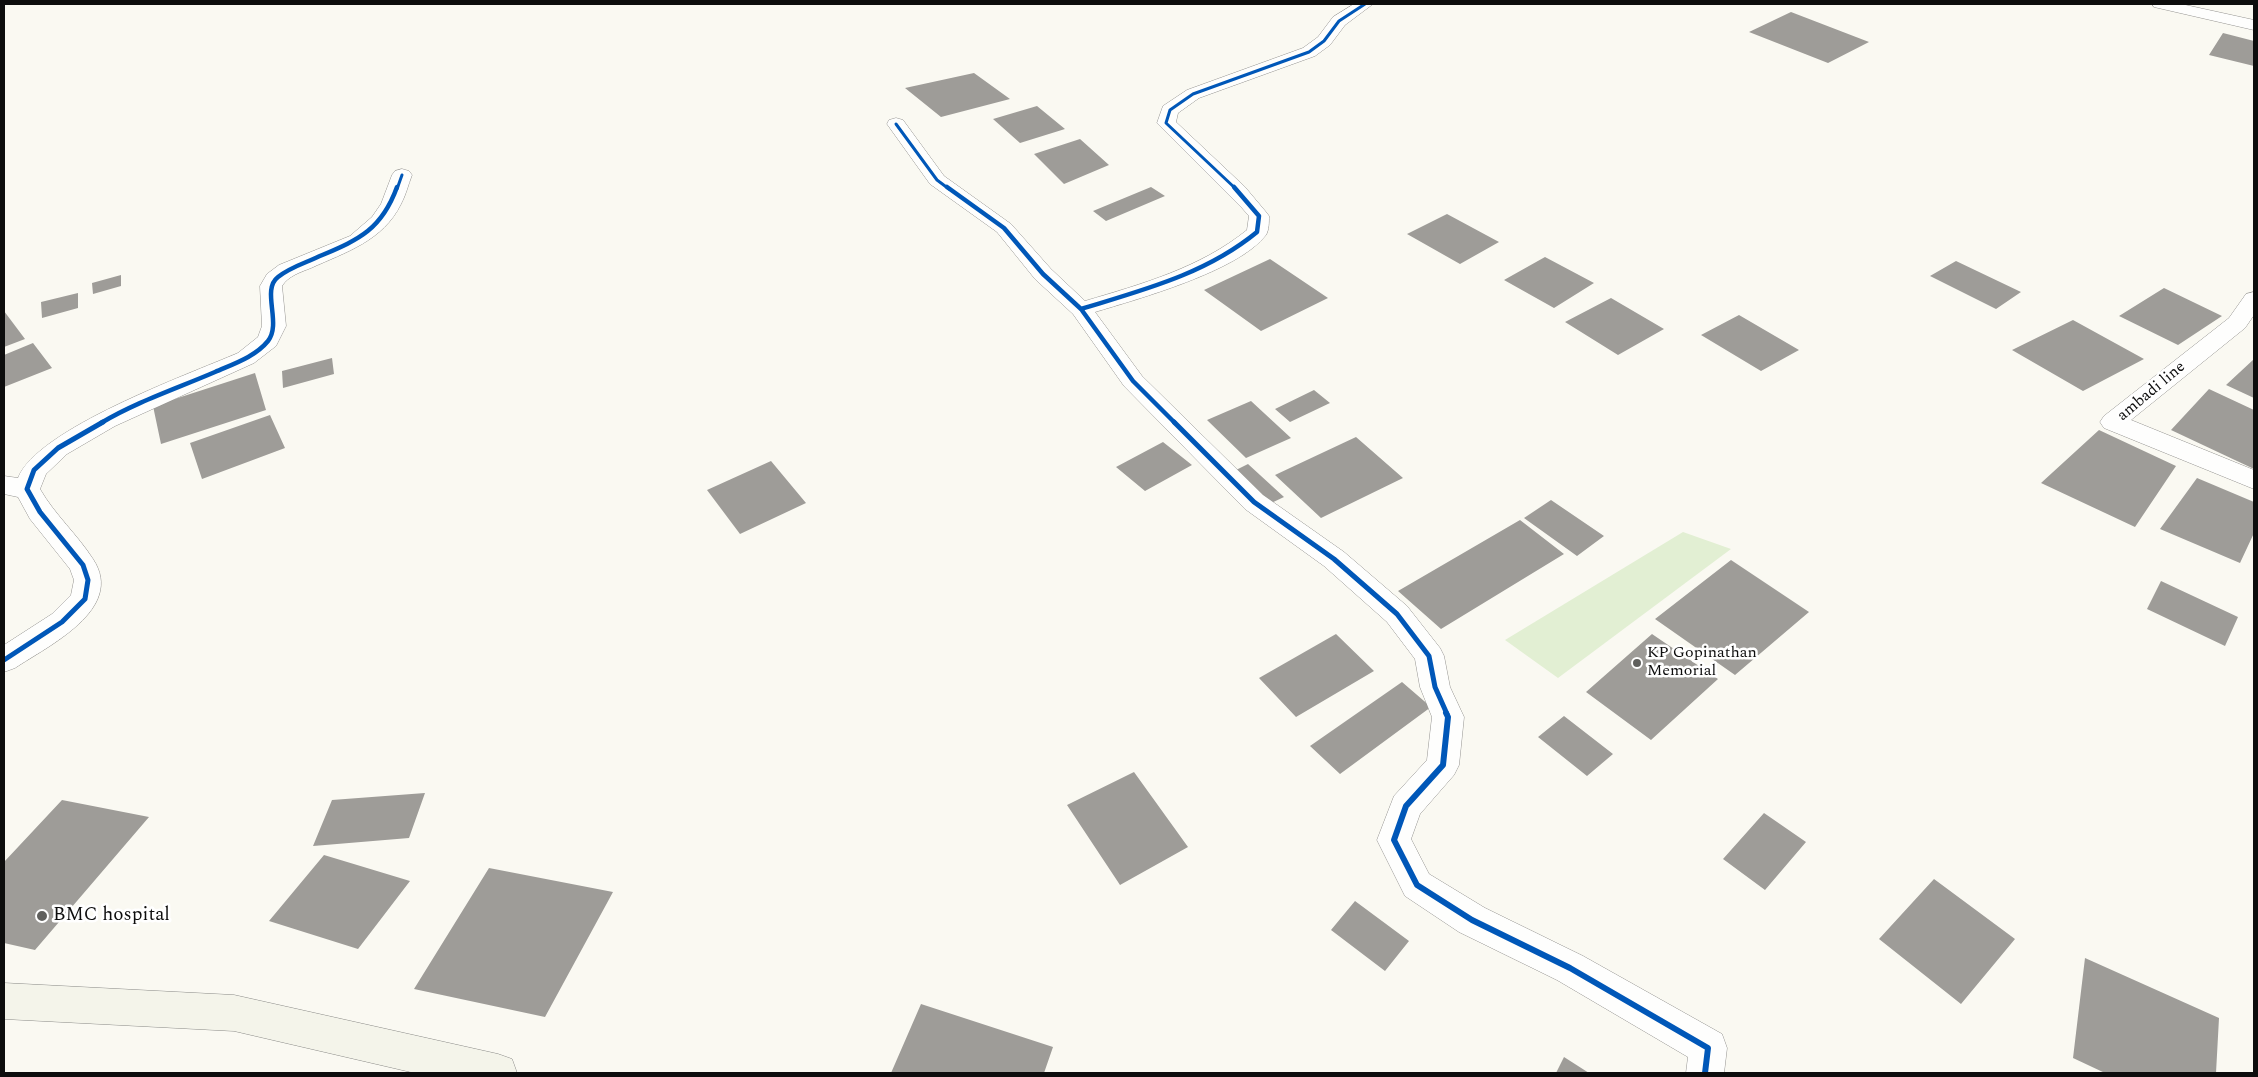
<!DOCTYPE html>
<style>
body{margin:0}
#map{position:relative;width:2258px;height:1077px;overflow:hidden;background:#faf9f2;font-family:Spectral,serif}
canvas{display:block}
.frame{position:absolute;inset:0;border:5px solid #0d0d0d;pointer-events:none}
</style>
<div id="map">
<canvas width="2258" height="1077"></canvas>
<div class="frame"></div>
</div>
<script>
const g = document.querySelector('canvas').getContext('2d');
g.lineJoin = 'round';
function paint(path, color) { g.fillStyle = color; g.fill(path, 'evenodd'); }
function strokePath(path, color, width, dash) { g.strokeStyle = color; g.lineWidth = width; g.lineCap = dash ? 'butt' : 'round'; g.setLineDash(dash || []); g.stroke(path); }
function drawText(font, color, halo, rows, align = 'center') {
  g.font = font + ' Spectral,serif'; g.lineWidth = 5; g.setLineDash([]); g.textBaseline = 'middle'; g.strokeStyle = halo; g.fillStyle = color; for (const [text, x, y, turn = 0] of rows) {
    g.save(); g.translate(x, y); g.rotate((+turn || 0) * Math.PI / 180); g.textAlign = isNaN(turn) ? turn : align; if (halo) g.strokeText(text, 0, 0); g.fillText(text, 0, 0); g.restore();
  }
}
const green = new Path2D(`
 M1683,532L1731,549L1558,678L1505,640Z`);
const building = new Path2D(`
 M1791,12L1869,42L1828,63L1749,32Z
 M2223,33L2254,41V66L2209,55Z
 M974,73L1010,99L941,117L905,88Z
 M1037,106L1065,129L1020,143L993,119Z
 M1080,139L1109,165L1064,184L1034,154Z
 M1151,187L1165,196L1106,221L1093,211Z
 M1447,214L1499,242L1460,264L1407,234Z
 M1545,257L1594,283L1554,308L1504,280Z
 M1270,259L1328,298L1261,331L1204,290Z
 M1956,261L2021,292L1996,309L1930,276Z
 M121,275V286L93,294L92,283Z
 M2164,288L2222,316L2178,345L2119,316Z
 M78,293V308L42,318L41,302Z
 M1611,298L1664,329L1618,355L1565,322Z
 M4,311L25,339L4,347Z
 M1739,315L1799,350L1761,371L1701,335Z
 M2073,320L2144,359L2083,391L2012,350Z
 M33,343L52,368L4,387V355Z
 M332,358L334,374L283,388L282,371Z
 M2254,359V398L2226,385Z
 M255,373L266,410L161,444L153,406Z
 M2209,389L2254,410V469L2171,430Z
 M1314,390L1330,403L1290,422L1275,409Z
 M1251,401L1291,438L1246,458L1207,420Z
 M270,415L285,448L202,479L190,443Z
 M2099,430L2176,466L2135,527L2041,483Z
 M1356,437L1403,478L1321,518L1275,475Z
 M1163,442L1192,465L1145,491L1116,467Z
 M771,461L806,503L740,534L707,490Z
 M1248,464L1284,497L1267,505L1232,472Z
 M2197,478L2254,502V533L2240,563L2160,529Z
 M1551,500L1604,536L1577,556L1524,518Z
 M1520,520L1564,554L1441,629L1398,591Z
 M1731,560L1809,612L1735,675L1655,619Z
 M2161,581L2238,617L2225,646L2147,609Z
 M1336,634L1374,671L1296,717L1259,678Z
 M1652,634L1718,679L1651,740L1586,692Z
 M1402,682L1431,707L1340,774L1310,746Z
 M1564,716L1613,754L1587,776L1538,737Z
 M1134,772L1188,847L1120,885L1067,805Z
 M425,793L409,838L313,846L332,800Z
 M62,800L149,817L35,950L4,943V862Z
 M1764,813L1806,842L1765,890L1723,859Z
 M324,855L410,881L358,949L269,921Z
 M489,868L613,892L545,1017L414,989Z
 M1934,879L2015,939L1961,1004L1879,939Z
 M1355,901L1409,941L1385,971L1331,930Z
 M2085,958L2219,1018L2216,1073H2105L2073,1058Z
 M921,1004L1053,1047L1044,1073H891Z
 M1564,1057L1589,1073H1556Z`);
const minor = new Path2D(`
 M1354,4H1373L1345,25L1330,45L1315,56L1199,98L1178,113L1176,122L1245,187L1266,212L1269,216C1269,222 1269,230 1266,235C1239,271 1138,299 1095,312L1142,376L1263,495L1344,552L1407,606L1440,648L1444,656L1450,687L1464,717L1459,765L1454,775L1420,814L1411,839L1429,874L1485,908L1583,956L1722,1034L1727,1048L1724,1073H1686L1688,1057L1557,980L1459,932L1405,896L1377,840L1394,796L1427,760L1432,717L1420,687L1415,659L1387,622L1324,566L1245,509L1124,386L1073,314L1035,279L997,232L930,184L887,124L889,120L896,118L903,120L944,176L1011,224L1051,269L1085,301C1142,284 1200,268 1247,230L1249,216L1242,208L1157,123L1163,106L1187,90L1303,48L1318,37L1333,17Z
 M2152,4H2181L2254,20V30L2154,7Z
 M402,169L409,171L412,175C408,185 406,195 401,204C383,241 346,252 311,268C301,272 288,276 282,286L286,326L276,346L254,363L115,426L67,454L46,474L40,489C55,515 77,534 93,559C126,609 48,646 15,668L4,672V645L52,614L71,595L74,580L70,569L30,519L18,497L4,494V476L18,478C37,429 187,375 238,353L258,337L262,326L260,286L267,274L279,265L350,236L372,217L381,204L392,175L395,171Z
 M2254,292V315L2245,328L2131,420L2254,470V489L2104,428L2100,422L2104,416L2229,318L2246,294Z`);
const secondary = new Path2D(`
 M4,983L234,995L498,1054L512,1059L517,1073H415L234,1031L4,1019Z`);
const cyclewayFar3 = new Path2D(`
 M896,124L937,180L949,189
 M397,189L402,175
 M1236,189L1166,123L1170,110L1193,94L1309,52L1324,41L1339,21L1365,4`);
const cyclewayFar2 = new Path2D(`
 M947,187L1004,228L1043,274L1081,309L1133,381L1175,423
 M1081,309C1143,290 1206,274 1257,232L1259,216L1234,187
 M101,423C136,402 178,388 215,372C233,364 255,357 268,341C282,323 261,290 278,277C288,269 299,265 311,260C354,241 380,234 397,187`);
const cyclewayFar1 = new Path2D(`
 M1174,422L1254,502L1334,559L1397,614L1429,656L1435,687L1447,714
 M4,660L62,622L85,599L88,580L83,565L40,512L27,489L34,470L58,448L103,422`);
const cycleway = new Path2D(`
 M1446,713L1448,717L1443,765L1406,806L1394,840L1417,885L1472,920L1570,968L1708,1048L1705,1073`);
const markers = [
 [1637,663,5,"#60605d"],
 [42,916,6,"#60605d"]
];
const streetNames = [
 ["ambadi line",2152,392,-40]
];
const poiNames = [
 ["KP Gopinathan",1647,654],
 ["Memorial",1647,672]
];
const nearPoinames = [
 ["BMC hospital",53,916]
];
paint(green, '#e2efd3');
paint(building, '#9e9c98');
strokePath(minor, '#949390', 1);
strokePath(secondary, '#8a8a87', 1);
paint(minor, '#fefefd');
paint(secondary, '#f4f4ea');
strokePath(cyclewayFar3, '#0057b8', 3);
strokePath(cyclewayFar2, '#0057b8', 4.5);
strokePath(cyclewayFar1, '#0057b8', 5);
strokePath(cycleway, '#0057b8', 6);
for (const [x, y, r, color] of markers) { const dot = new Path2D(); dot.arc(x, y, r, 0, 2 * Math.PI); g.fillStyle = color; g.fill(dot); strokePath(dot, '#fff', 2); }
drawText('16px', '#0d0d0d', '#fff', streetNames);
drawText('16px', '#0d0d0d', '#fff', poiNames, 'left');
drawText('19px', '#0d0d0d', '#fff', nearPoinames, 'left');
</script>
